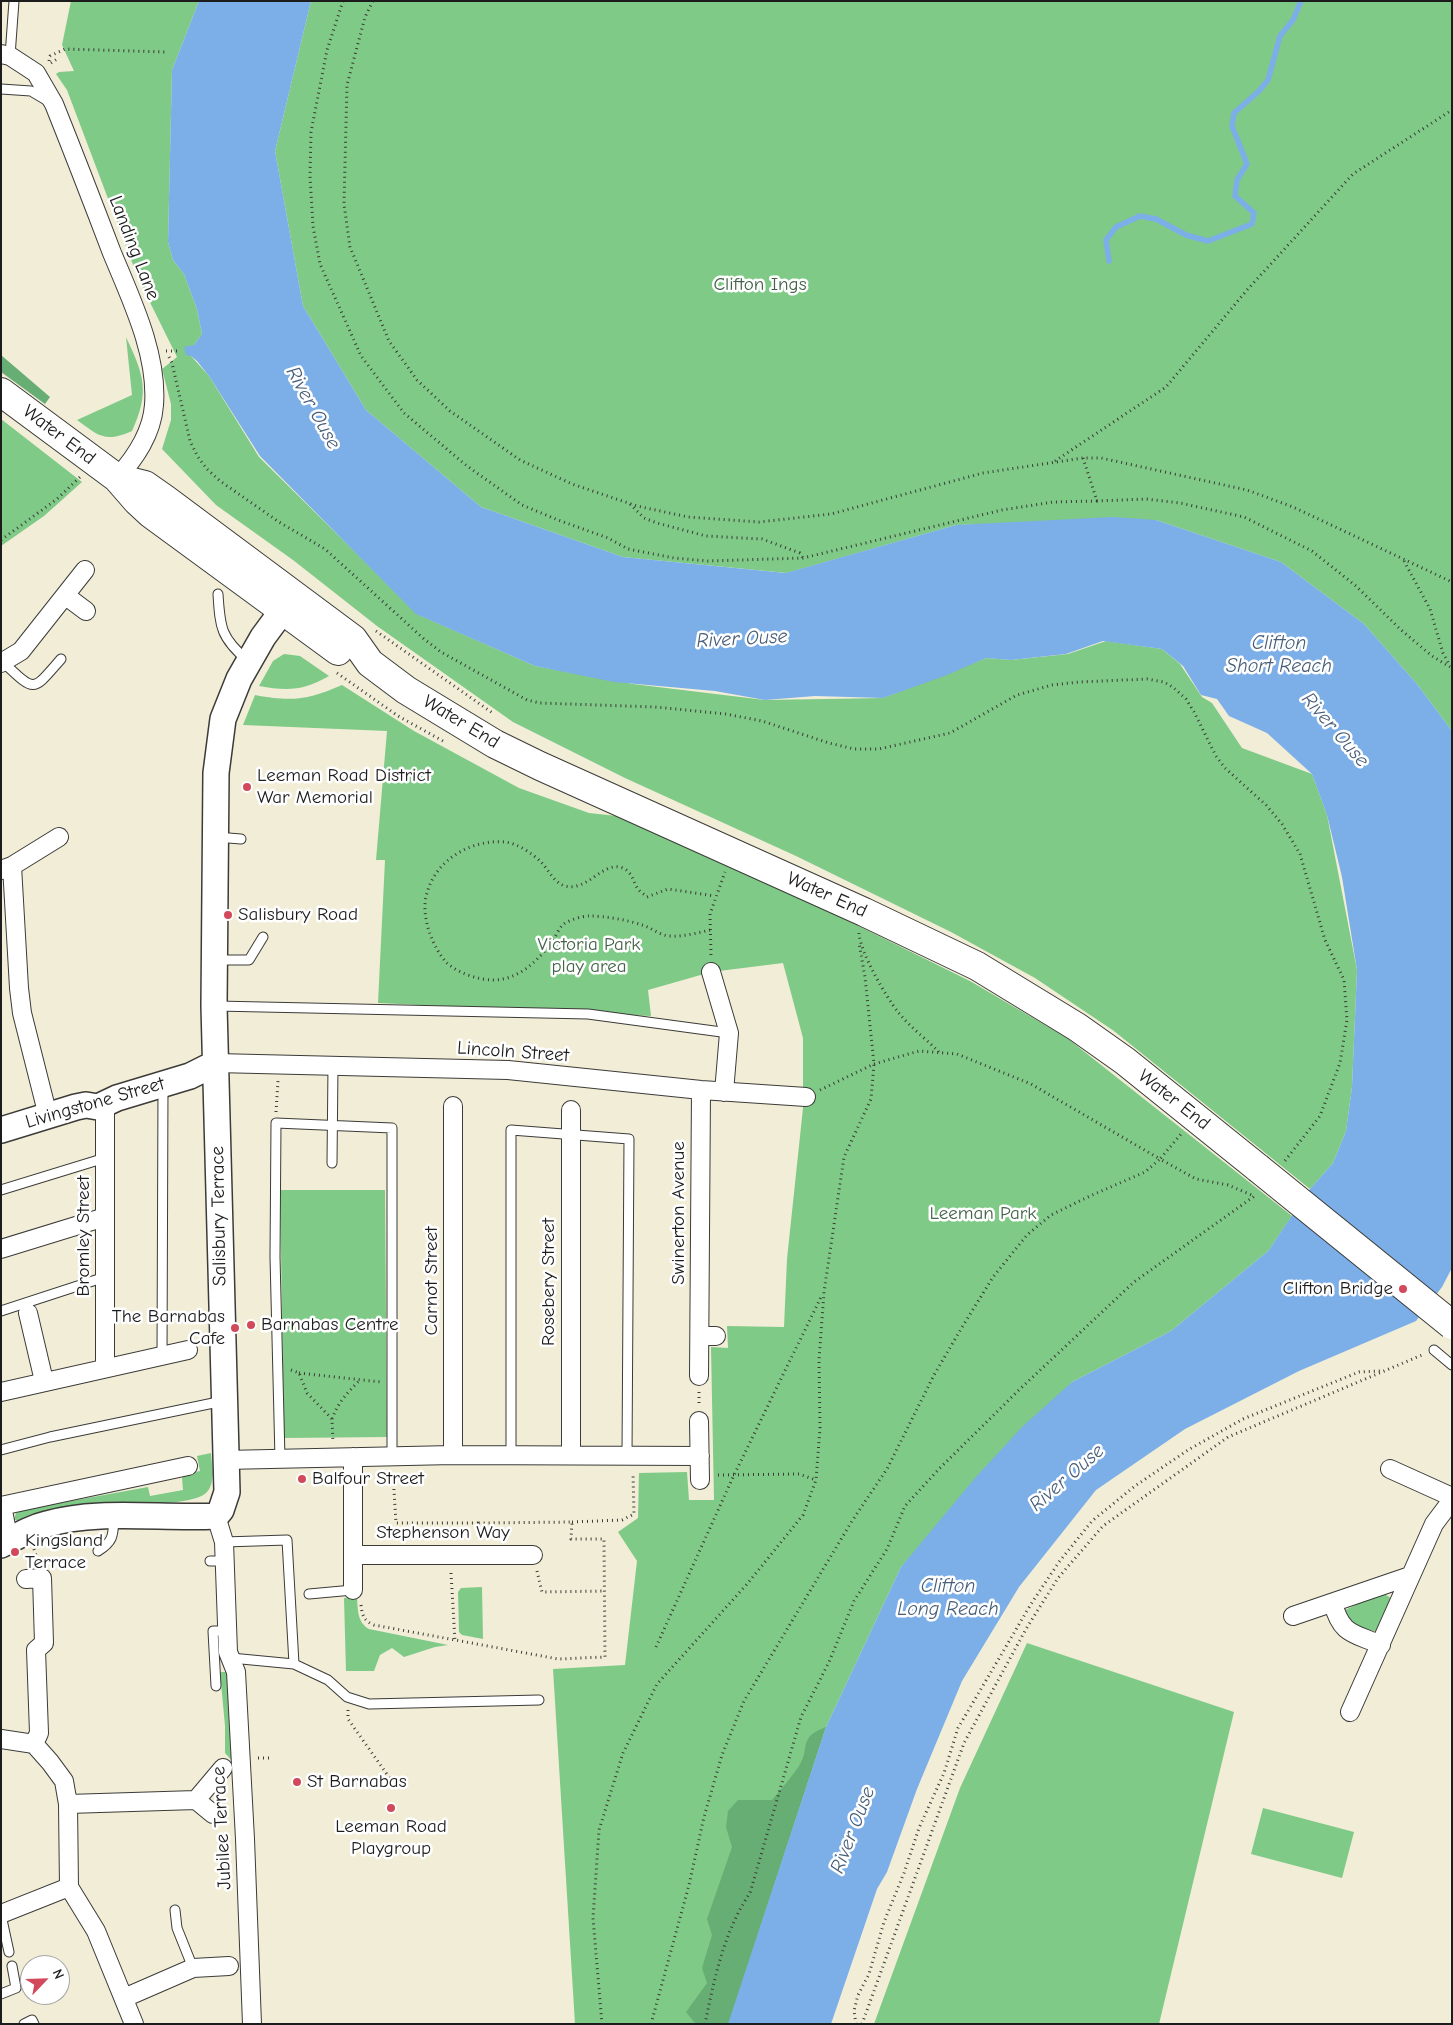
<!DOCTYPE html>
<style>
body{margin:0}
#map{position:relative;width:1453px;height:2025px;overflow:hidden;background:#f1edd7;font-family:"Comic Neue",sans-serif}
canvas{display:block}
.frame{position:absolute;inset:0;border:2px solid #1c1c1c;pointer-events:none}
.north{position:absolute;left:20px;top:1955px;width:50px;height:50px;box-sizing:border-box;background:#fff;border:1px solid #a4a4a4;border-radius:50%;rotate:66deg;font-size:14px;font-weight:700;line-height:20px;text-align:center;color:#1c1c1c}
.north::after{content:'';display:block;margin:auto;width:18px;height:22px;background:#d1495b;clip-path:polygon(50% 0,100% 100%,50% 72%,0 100%)}
</style>
<div id="map">
<canvas width="1453" height="2025"></canvas>
<div class="frame"></div>
<div class="north">N</div>
</div>
<script>
const g = document.querySelector('canvas').getContext('2d');
g.lineJoin = 'round';
function paint(path, color) { g.fillStyle = color; g.fill(path, 'evenodd'); }
function strokePath(path, color, width, dash) { g.strokeStyle = color; g.lineWidth = width; g.lineCap = dash ? 'butt' : 'round'; g.setLineDash(dash || []); g.stroke(path); }
function drawText(font, color, halo, rows, align = 'center') {
  g.font = font + ' "Comic Neue",sans-serif'; g.lineWidth = 5; g.setLineDash([]); g.textBaseline = 'middle'; g.strokeStyle = halo; g.fillStyle = color; for (const [text, x, y, turn = 0] of rows) {
    g.save(); g.translate(x, y); g.rotate((+turn || 0) * Math.PI / 180); g.textAlign = isNaN(turn) ? turn : align; if (halo) g.strokeText(text, 0, 0); g.fillText(text, 0, 0); g.restore();
  }
}
const green = new Path2D(`
 M71,1H199L172,70L168,242L173,260L184,274L197,309L202,334L194,345L191,356L209,376L259,457L419,615L535,666L633,684L765,700L883,698L986,658L1011,660L1068,654L1106,641L1162,649L1180,664L1202,697L1212,703L1242,748L1312,774L1327,815L1357,970L1352,1087L1346,1131L1333,1163L1310,1189L1114,1031L1035,978L951,932L796,856L625,778L513,722L377,626L293,560L216,505L162,449L171,420V404L162,369L177,357L138,278L67,90L56,74L59,72L74,71L62,45Z
 M311,1H1452V731L1417,684L1364,624L1281,562L1156,520L956,525L787,573L623,557L481,507L366,410L303,306L275,151Z
 M126,337C144,375 150,392 132,431C105,443 99,436 77,420L132,395Z
 M1,419L82,482L44,516L1,546Z
 M284,654L300,656L329,676C303,691 287,691 259,686L273,661Z
 M342,685L414,731L519,788L589,813L626,817L725,860L970,981L1067,1038L1292,1216L1268,1251L1171,1331L1072,1382L901,1567L826,1727L728,2024H575L553,1669L625,1665L637,1561L618,1532L638,1518L639,1473L687,1472L689,1500H714L711,1347L728,1348L727,1326L784,1327L787,1259L803,1108V1038L783,963L711,972L648,990L651,1016L378,1003L385,860H376L387,731L243,725L255,695C292,702 308,700 342,685Z
 M280,1190H385L387,1437L284,1438Z
 M211,1453C212,1465 216,1484 206,1493C187,1510 86,1502 55,1509C43,1512 31,1518 19,1522L14,1519L16,1513L27,1509L148,1487L150,1496L183,1490L182,1478L185,1474L200,1471L197,1456Z
 M482,1587L483,1639L462,1635L459,1632L458,1592L461,1588Z
 M1379,1594L1386,1595L1391,1598V1605L1378,1631C1363,1631 1344,1628 1345,1610Z
 M357,1597C358,1610 357,1622 369,1629L448,1645L435,1647L404,1657L392,1648L380,1655L374,1671H346L344,1598Z
 M1027,1643L1234,1712L1159,2024H874L960,1788Z
 M220,1672H230L234,1763L225,1753V1726Z
 M1263,1808L1354,1832L1342,1878L1251,1854Z`);
const forest = new Path2D(`
 M1,355L50,397L45,404L1,372Z
 M826,1727L729,2023H695L686,2012L707,1983L702,1968L712,1935L707,1919L732,1847L726,1827L728,1811L738,1800H772C781,1789 791,1778 799,1766C811,1747 797,1738 826,1727Z`);
const water = new Path2D(`
 M199,1H311L275,151L303,306L366,410L481,507L623,557L786,573L956,525L1113,517L1156,520L1281,562L1364,624L1417,684L1452,731V1268L1442,1287L1416,1321L1299,1371L1185,1429L1096,1490L1019,1587L962,1681L917,1789L887,1872L877,1889L831,2024H728L826,1727L901,1567L975,1478L1023,1426L1072,1382L1171,1331L1268,1251L1310,1189L1333,1163L1346,1131L1352,1087L1357,970L1342,877L1327,815L1312,774L1267,733L1229,716L1217,699L1201,695L1183,666L1162,649L1103,641L1066,654L1011,660L986,658L947,675L883,698L815,696L765,700L715,691L614,682L535,666L416,614L260,456L209,376L197,361L191,356L186,355L184,347L194,345L202,334L197,309L184,274L173,260L168,242L172,70Z`);
const stream = new Path2D(`
 M1109,261L1106,240L1116,227L1140,216L1156,219L1186,235L1208,241L1252,224L1254,213L1235,196L1237,180L1247,164L1232,126L1234,113L1259,91L1268,80L1280,36L1293,20L1301,1`);
const path = new Path2D(`
 M343,1L327,50L311,132L310,176L313,226L320,264L361,356L404,413L467,466L522,505L558,520L608,538L628,549L674,558L708,561L803,558L1002,510L1053,502L1097,501
 M373,1L365,17L347,85L344,204L350,247L389,341L417,380L450,411L520,460L572,484L637,506L688,517L759,522L831,514L983,473L1083,458H1101L1247,490L1293,507L1452,582
 M49,61L50,56L65,49L167,52
 M51,63L57,59
 M166,351H180
 M169,357L172,363L190,441L198,457L207,469L220,481L279,522L325,549L424,639L441,652L527,700L540,703L655,707L726,714L762,721L829,743L854,749H879L950,733L1017,695L1052,685L1079,682L1147,679L1164,682L1174,688L1186,699L1194,712L1216,756L1225,768L1266,805L1282,824L1300,854L1325,940L1344,980L1347,1020L1340,1063L1320,1116L1284,1162
 M1083,458L1097,501L1146,499L1180,503L1244,517L1312,551L1356,586L1400,629L1432,656L1450,667
 M1055,461L1166,387L1247,290L1353,174L1452,110
 M630,504L644,518L657,523L706,536L762,539L800,553L803,558
 M1,540L57,499L80,477
 M1404,561L1430,609L1443,653L1450,666
 M376,631L494,714
 M337,673L398,716L443,741
 M710,930C697,933 683,937 669,936C660,935 653,929 645,926C628,920 606,916 589,916C582,916 569,920 564,924C559,927 557,935 553,940C539,960 519,980 493,980C478,980 458,973 447,963C432,947 420,915 427,893C436,859 472,839 505,842C517,843 533,854 541,862C548,869 554,883 565,886C588,892 603,860 623,868C633,873 633,882 638,889C640,892 644,894 647,897L668,889L715,896
 M859,933C860,952 886,997 898,1012C910,1027 926,1039 939,1052
 M711,955L710,914L725,872
 M820,1090L874,1064L919,1051L957,1054L1031,1084L1160,1159L1181,1134
 M276,1112L278,1081
 M291,1370L299,1373L307,1393L332,1419L333,1442
 M299,1373L381,1382
 M699,1392V1406
 M332,1419C338,1402 348,1392 361,1379
 M393,1474L396,1523H479
 M718,1475L799,1474L816,1480
 M572,1522L622,1520L634,1514L633,1473
 M34,1549L38,1562
 M537,1571L542,1592L605,1591
 M451,1573L455,1641
 M361,1605C362,1615 364,1621 374,1625L558,1659L605,1657L604,1539H571L572,1522L479,1523V1538
 M656,1647L734,1475L822,1295
 M348,1710V1719L391,1780
 M258,1758H273
 M602,2024L593,1918L599,1830L623,1753L657,1684L748,1583L803,1515L816,1480L820,1428L819,1360L824,1292L844,1157L871,1099L874,1064L865,977L859,943
 M651,2024L689,1885L704,1817L722,1755L744,1701L852,1521L887,1469L934,1375L961,1329L993,1277L1027,1235L1051,1215L1090,1196L1145,1172L1160,1159L1196,1179L1228,1185L1254,1196
 M705,2024C714,1980 724,1931 750,1893L801,1717L829,1662L854,1601L887,1549L905,1506L939,1469L1020,1389L1134,1282L1256,1195
 M856,2024L854,2011L858,1995L869,1974L884,1922L904,1873L919,1828L944,1773L958,1728L1031,1604L1059,1562L1092,1521L1135,1486L1188,1450L1243,1419L1359,1372L1380,1371
 M862,2024L964,1743L1026,1629L1058,1578L1103,1526L1228,1437L1422,1355`);
const lane = new Path2D(`
 M10,56L14,1
 M1,89L31,91L48,101
 M218,594C220,628 221,638 248,661
 M3,662C36,693 32,692 61,659
 M216,837L241,839
 M215,960H249L263,937
 M216,1006L588,1014L729,1033
 M332,1163L333,1066
 M1,1190L105,1158
 M1,1311L105,1277
 M1434,1350L1452,1365
 M162,1356L163,1086
 M1,1450L50,1437L223,1401
 M511,1454V1130L629,1139L627,1455
 M280,1459L275,1257L276,1123L392,1128V1456
 M224,1542L287,1540L294,1664
 M98,1551C114,1541 113,1535 114,1517
 M210,1561H225
 M309,1594L353,1590
 M231,1658L294,1664L328,1680L347,1697L369,1704L539,1700
 M216,1686L213,1631H228
 M175,1910L177,1928L193,1968
 M1,1915L9,1952
 M1,1994L16,1988L12,1966
 M24,2024L32,2020L34,2024`);
const street = new Path2D(`
 M1,54L10,56L36,73L54,104C74,154 93,203 112,253C131,299 158,354 154,405C152,434 135,458 117,478
 M66,596L86,611
 M1,663L21,651L85,570
 M12,866L19,988L22,1013L48,1116
 M1,870L12,866L59,837
 M711,972L729,1033L724,1092
 M216,1063L508,1070L701,1090L806,1097
 M453,1106V1455
 M571,1110V1454
 M1,1249L105,1217
 M28,1313L44,1381
 M700,1336H716
 M105,1368V1104
 M699,1376L701,1090
 M1,1392L188,1350
 M699,1421L700,1480
 M353,1457V1590
 M225,1460L453,1455L700,1456
 M1390,1469L1452,1497
 M1,1506L188,1466
 M2,1506L9,1541
 M216,1516L224,1542L228,1652L236,1672L245,1839L252,2024
 M353,1555H533
 M26,1579L42,1578L44,1643L36,1650L39,1733L34,1744
 M1333,1603C1341,1635 1354,1633 1381,1645
 M1293,1616L1410,1576
 M1350,1712L1434,1524L1452,1500
 M1,1739L34,1744L50,1762L64,1781L68,1804L69,1887L96,1931L134,2024
 M196,1800L213,1814
 M68,1804L196,1800L223,1768
 M1,1914L69,1887
 M124,1998L193,1968L229,1966`);
const secondary = new Path2D(`
 M1,1130L76,1107L86,1105L98,1107L117,1098L190,1076L216,1063
 M1,1545C16,1537 30,1528 47,1524C98,1509 162,1519 216,1516L221,1510L227,1492L214,1006L216,773L223,719L239,679L263,637L294,595`);
const primary = new Path2D(`
 M1,392L117,478L137,501L151,514L338,651
 M117,478L145,485L165,499L353,639L370,663L406,690L495,744L540,766L864,912L977,966L1077,1027L1125,1061L1258,1168`);
const primaryBridge = new Path2D(`
 M1258,1168L1452,1325`);
const markers = [
 [247,787,5,"#d1495b"],
 [228,915,5,"#d1495b"],
 [1403,1289,5,"#d1495b"],
 [251,1325,5,"#d1495b"],
 [235,1328,5,"#d1495b"],
 [302,1479,5,"#d1495b"],
 [15,1552,5,"#d1495b"],
 [297,1782,5,"#d1495b"],
 [391,1808,5,"#d1495b"]
];
const streetNames = [
 ["Landing Lane",134,248,69],
 ["Water End",59,435,37],
 ["Water End",461,722,31],
 ["Water End",827,895,24],
 ["Lincoln Street",513,1052,4],
 ["Water End",1174,1100,38],
 ["Livingstone Street",95,1103,-16],
 ["Swinerton Avenue",679,1213,-90],
 ["Salisbury Terrace",219,1216,-91],
 ["Bromley Street",84,1236,-90],
 ["Carnot Street",432,1281,-90],
 ["Rosebery Street",549,1282,-90],
 ["Stephenson Way",443,1533],
 ["Jubilee Terrace",222,1828,-93]
];
const parkNames = [
 ["Clifton Ings",760,285],
 ["Victoria Park",589,945],
 ["play area",589,967],
 ["Leeman Park",983,1214]
];
const poiNames = [
 ["Leeman Road District",257,776],
 ["War Memorial",257,798],
 ["Salisbury Road",238,915],
 ["Clifton Bridge",1393,1289,"right"],
 ["The Barnabas",225,1317,"right"],
 ["Cafe",225,1339,"right"],
 ["Barnabas Centre",261,1325],
 ["Balfour Street",312,1479],
 ["Kingsland",25,1541],
 ["Terrace",25,1563],
 ["St Barnabas",307,1782],
 ["Leeman Road",391,1827,"center"],
 ["Playgroup",391,1849,"center"]
];
const waterNames = [
 ["River Ouse",313,408,61],
 ["River Ouse",742,639,-3],
 ["Clifton",1279,643],
 ["Short Reach",1279,666],
 ["River Ouse",1335,730,49],
 ["River Ouse",1067,1478,-41],
 ["Clifton",948,1586],
 ["Long Reach",948,1609],
 ["River Ouse",853,1830,-69]
];
paint(green, '#7fca87');
paint(forest, '#67ae74');
paint(water, '#7caee8');
strokePath(stream, '#7caee8', 5.5);
strokePath(lane, '#3c3b38', 11);
strokePath(street, '#3c3b38', 20);
strokePath(secondary, '#3c3b38', 28);
strokePath(primary, '#3c3b38', 30);
strokePath(path, '#3c3b38', 3, [1, 4]);
strokePath(lane, '#fff', 9);
strokePath(street, '#fff', 18);
strokePath(secondary, '#fff', 25);
strokePath(primary, '#fff', 28);
strokePath(primaryBridge, '#3c3b38', 30, []);
strokePath(primaryBridge, '#fff', 28);
for (const [x, y, r, color] of markers) { const dot = new Path2D(); dot.arc(x, y, r, 0, 2 * Math.PI); g.fillStyle = color; g.fill(dot); strokePath(dot, '#fff', 2); }
drawText('19px', '#1c1c1c', '#fff', streetNames);
drawText('19px', '#446247', '#fff', parkNames);
drawText('19px', '#1c1c1c', '#fff', poiNames, 'left');
drawText('italic 20px', '#475e78', '#fff', waterNames);
</script>
